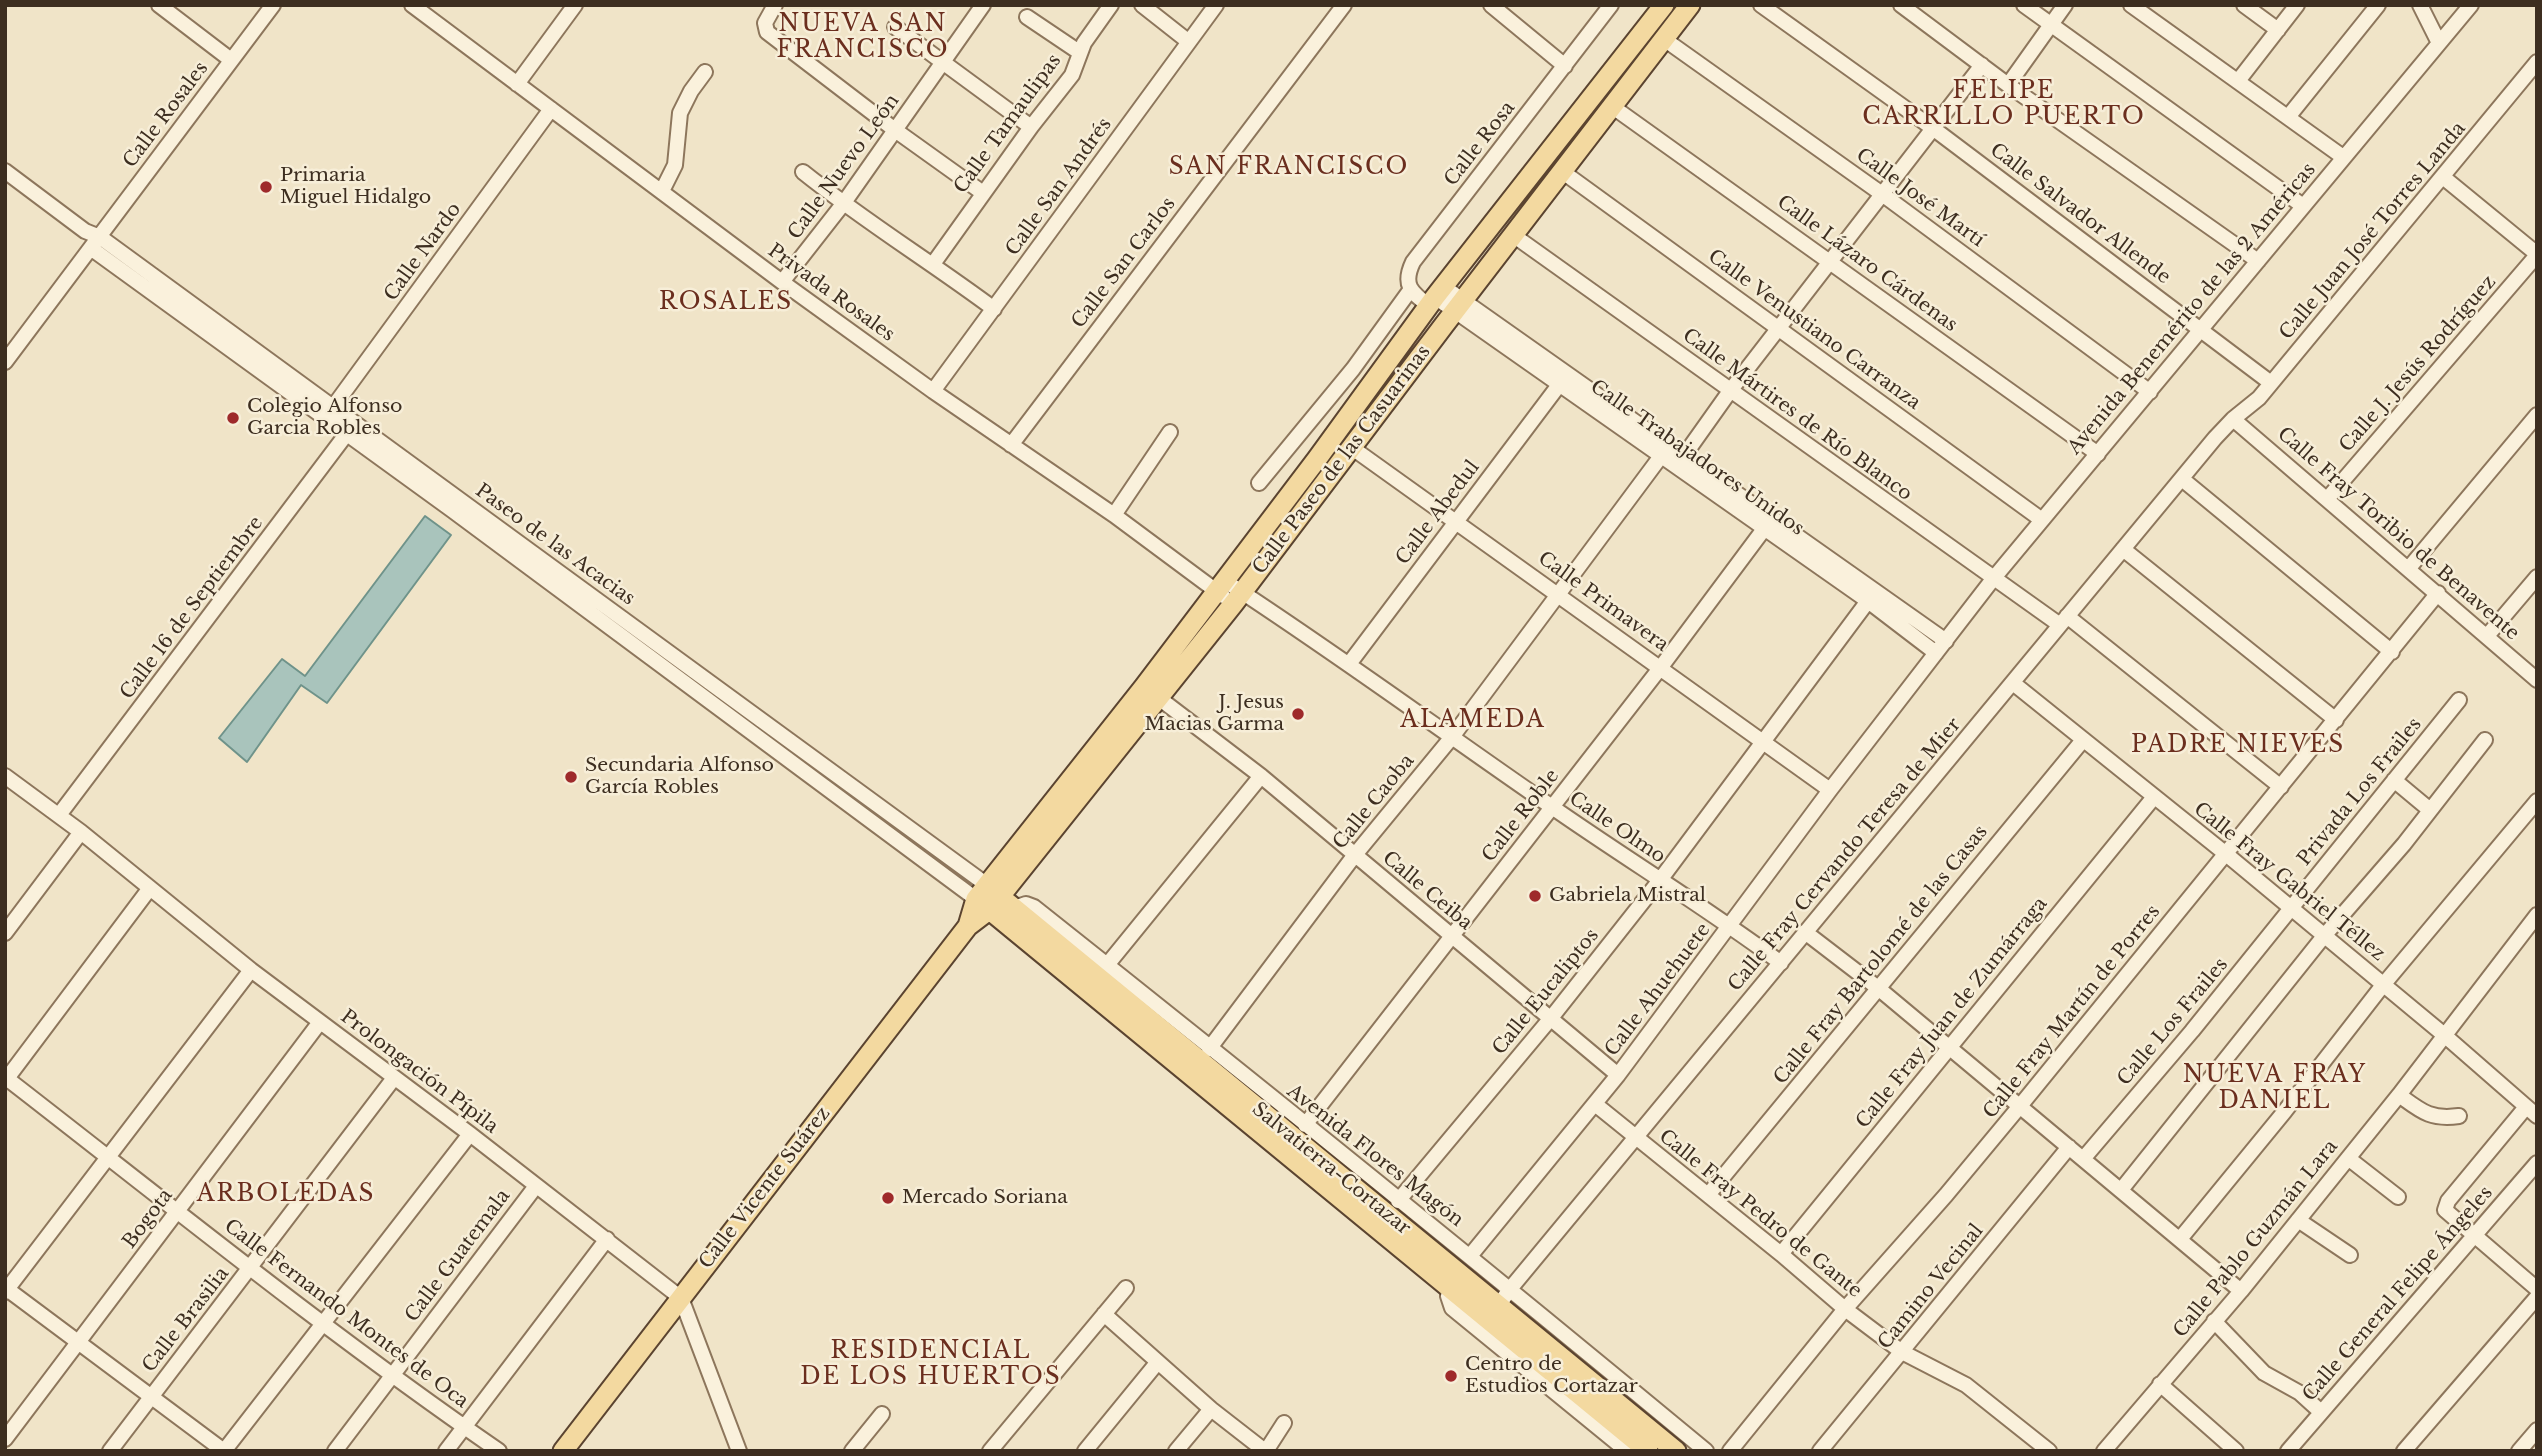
<!DOCTYPE html>
<meta charset="utf-8">
<style>
body{margin:0}
#map{position:relative;width:2542px;height:1456px;overflow:hidden;background:#f0e4c8;font-family:"Libre Baskerville",serif}
canvas{display:block}
.frame{position:absolute;inset:0;border:7px solid #3d2e20;pointer-events:none}
</style>
<div id="map">
<canvas width="2542" height="1456"></canvas>
<div class="frame"></div>
</div>
<script>
const g = document.querySelector('canvas').getContext('2d');
g.lineJoin = 'round';
function paint(path, color) { g.fillStyle = color; g.fill(path, 'evenodd'); }
function strokePath(path, color, width, dash) { g.strokeStyle = color; g.lineWidth = width; g.lineCap = dash ? 'butt' : 'round'; g.setLineDash(dash || []); g.stroke(path); }
function drawText(font, color, halo, rows, align = 'center') {
  g.font = font + ' "Libre Baskerville",serif'; g.lineWidth = 5; g.setLineDash([]); g.textBaseline = 'middle'; g.strokeStyle = halo; g.fillStyle = color; for (const [text, x, y, turn = 0] of rows) {
    g.save(); g.translate(x, y); g.rotate((+turn || 0) * Math.PI / 180); g.textAlign = isNaN(turn) ? turn : align; if (halo) g.strokeText(text, 0, 0); g.fillText(text, 0, 0); g.restore();
  }
}
const water = new Path2D(`
 M425,516L451,535L327,703L301,685L247,762L219,738L282,659L305,676Z`);
const minor = new Path2D(`
 M159,5L231,60
 M412,5L782,282L933,391L1114,515L1223,596
 M775,5L765,23L767,32L895,130L983,193
 M1142,5L1189,42
 M1491,5L1565,66
 M1761,5L1934,129L2271,383
 M1901,5L2008,85L2258,261
 M2024,5L2303,206
 M2131,5L2343,157
 M2244,5L2278,30
 M2420,5L2439,43
 M1027,17L1079,52
 M895,27L1031,127
 M1664,39L1882,194L2150,392
 M2238,81L2297,5
 M517,84L575,5
 M2008,85L2065,5
 M1613,107L2098,454
 M2288,117L2378,5
 M5,171L85,231L100,237L987,885
 M803,172C864,221 931,262 994,309
 M1563,172L2042,520
 M2443,177L2537,254
 M662,191L675,165L680,113L691,91L705,72
 M1513,235L2060,625
 M92,249L452,510L976,899
 M933,264L1031,127L1072,75L1084,43L1111,5
 M782,282L843,204L983,5
 M1444,287L1946,641
 M1435,297L1868,601L1936,653
 M1429,306C1411,292 1402,285 1413,262L1611,5
 M5,362L273,5
 M933,391L1216,5
 M328,414L551,109
 M2233,419L2537,680
 M1011,445L1344,5
 M1351,447L1830,790
 M1681,460L1730,391L1982,65
 M2182,479L2392,652
 M1259,483L1353,369L1411,289
 M2328,498L2537,255
 M1114,515L1170,432
 M2123,549L2336,720
 M2409,568L2537,415
 M1225,581C1336,653 1443,732 1552,807C1628,860 1707,908 1781,963
 M2067,616L2281,787
 M2487,636L2537,577
 M1349,664L1559,385
 M2013,683L2226,854L2443,1034L2537,1116
 M1151,692L1261,776L1618,1075
 M5,776L81,832L251,970L470,1134L681,1298L739,1451
 M2394,780L2430,810
 M59,815L351,428
 M1014,908L1026,904L1034,907C1260,1086 1484,1267 1706,1451
 M1805,932L1878,988L2241,1291
 M5,933L81,832
 M1107,965L1261,776
 M1209,1049L1354,856L1452,737L1670,444
 M5,1077C169,1204 329,1334 499,1451
 M5,1081L150,888
 M2399,1095C2421,1111 2430,1120 2459,1116
 M1595,1104L1781,1254L1845,1309L1902,1352L1966,1385L2049,1451
 M2526,1107L2448,1201L2445,1210L2537,1289
 M1305,1125L1661,667L1764,529
 M2348,1158L2398,1197
 M2083,1159L2192,1031L2459,700
 M2121,1190L2324,936L2404,844L2485,740
 M1708,1195L2083,740
 M1398,1201L1551,1018L1660,880L1868,601
 M2298,1220L2350,1255
 M2180,1239L2285,1111L2383,985L2537,801
 M1781,1254L2154,797
 M1470,1256L1618,1075L1830,790L1993,579L2471,5
 M1453,1283L1448,1296L1452,1308L1627,1451
 M7,1289L224,1451
 M5,1292L251,970
 M1494,1312L1510,1289L2215,438L2233,419L2259,398L2537,62
 M1104,1314L1211,1409L1265,1451
 M2214,1321L2264,1373L2300,1393L2321,1412
 M2160,1384L2236,1451
 M5,1439L320,1022
 M110,1451L394,1078
 M224,1451L470,1134
 M335,1451L536,1186
 M446,1451L607,1239
 M852,1451L882,1414
 M990,1451L1126,1288
 M1085,1451L1157,1363
 M1176,1451L1211,1409
 M1266,1451L1284,1423
 M1730,1451L1845,1309L1946,1195L2020,1106L2438,593
 M1820,1451L2069,1147
 M2104,1451L2241,1291L2399,1095L2537,915
 M2288,1451L2537,1163
 M2404,1451L2537,1297
 M2519,1451L2537,1430`);
const major = new Path2D(`
 M992,890L1676,1451
 M980,902L1648,1451
 M968,926L976,899L987,885L1144,687L1317,459L1435,297L1664,5
 M563,1451L968,926L989,910L1234,603L1444,325L1690,5`);
const markers = [
 [266,187,7,"#9e2a2b"],
 [233,418,7,"#9e2a2b"],
 [1298,714,7,"#9e2a2b"],
 [571,777,7,"#9e2a2b"],
 [1535,896,7,"#9e2a2b"],
 [888,1198,7,"#9e2a2b"],
 [1451,1376,7,"#9e2a2b"]
];
const streetNames = [
 ["Calle Rosales",166,115,-53],
 ["Calle Tamaulipas",1008,124,-54],
 ["Calle Rosa",1480,144,-52],
 ["Calle Nuevo León",844,167,-54],
 ["Calle San Andrés",1059,187,-54],
 ["Calle José Martí",1920,198,36],
 ["Calle Salvador Allende",2080,214,37],
 ["Calle Juan José Torres Landa",2373,231,-50],
 ["Calle Nardo",423,252,-54],
 ["Calle San Carlos",1124,263,-53],
 ["Calle Lázaro Cárdenas",1867,264,36],
 ["Privada Rosales",831,293,36],
 ["Avenida Benemérito de las 2 Américas",2192,309,-50],
 ["Calle Venustiano Carranza",1814,330,36],
 ["Calle J. Jesús Rodríguez",2418,364,-49],
 ["Calle Mártires de Río Blanco",1797,415,36],
 ["Calle Trabajadores Unidos",1697,458,35],
 ["Calle Paseo de las Casuarinas",1342,460,-53],
 ["Calle Abedul",1438,513,-53],
 ["Calle Fray Toribio de Benavente",2398,534,41],
 ["Paseo de las Acacias",555,545,36],
 ["Calle Primavera",1603,602,36],
 ["Calle 16 de Septiembre",192,608,-53],
 ["Privada Los Frailes",2360,792,-51],
 ["Calle Caoba",1374,802,-51],
 ["Calle Roble",1521,816,-52],
 ["Calle Olmo",1617,828,34],
 ["Calle Fray Cervando Teresa de Mier",1845,855,-50],
 ["Calle Fray Gabriel Téllez",2289,882,39],
 ["Calle Ceiba",1427,891,40],
 ["Calle Fray Bartolomé de las Casas",1881,955,-51],
 ["Calle Ahuehuete",1658,990,-53],
 ["Calle Eucaliptos",1546,992,-51],
 ["Calle Fray Martín de Porres",2072,1012,-51],
 ["Calle Fray Juan de Zumárraga",1952,1013,-51],
 ["Calle Los Frailes",2173,1022,-50],
 ["Prolongación Pípila",419,1072,37],
 ["Avenida Flores Magón",1375,1156,38],
 ["Salvatierra-Cortazar",1331,1169,39],
 ["Calle Vicente Suárez",765,1188,-52],
 ["Calle Fray Pedro de Gante",1760,1214,39],
 ["Bogota",148,1219,-53],
 ["Calle Pablo Guzmán Lara",2256,1239,-51],
 ["Calle Guatemala",458,1256,-53],
 ["Camino Vecinal",1931,1287,-51],
 ["Calle General Felipe Ángeles",2398,1294,-49],
 ["Calle Fernando Montes de Oca",346,1314,37],
 ["Calle Brasilia",186,1320,-52]
];
const poiNames = [
 ["Primaria",280,176],
 ["Miguel Hidalgo",280,198],
 ["Colegio Alfonso",247,407],
 ["Garcia Robles",247,429],
 ["J. Jesus",1284,703,"right"],
 ["Macias Garma",1284,725,"right"],
 ["Secundaria Alfonso",585,766],
 ["García Robles",585,788],
 ["Gabriela Mistral",1549,896],
 ["Mercado Soriana",902,1198],
 ["Centro de",1465,1365],
 ["Estudios Cortazar",1465,1387]
];
const quarterNames = [
 ["NUEVA SAN",863,25],
 ["FRANCISCO",863,51],
 ["FELIPE",2004,92],
 ["CARRILLO PUERTO",2004,118],
 ["SAN FRANCISCO",1289,168],
 ["ROSALES",726,303],
 ["ALAMEDA",1473,721],
 ["PADRE NIEVES",2238,746],
 ["NUEVA FRAY",2275,1076],
 ["DANIEL",2275,1102],
 ["ARBOLEDAS",286,1195],
 ["RESIDENCIAL",931,1352],
 ["DE LOS HUERTOS",931,1378]
];
paint(water, '#a9c4bc');
strokePath(water, '#6f938a', 2);
strokePath(minor, '#8d765c', 18);
strokePath(major, '#5b4430', 23);
strokePath(minor, '#faf1dc', 14);
strokePath(major, '#f3d9a0', 19);
for (const [x, y, r, color] of markers) { const dot = new Path2D(); dot.arc(x, y, r, 0, 2 * Math.PI); g.fillStyle = color; g.fill(dot); strokePath(dot, '#f7eed8', 2.5); }
drawText('19px', '#3d2e20', '#f7eed8', streetNames);
drawText('19px', '#3d2e20', '#f7eed8', poiNames, 'left');
g.letterSpacing = '2px';
drawText('23px', '#6b2e1e', '#f7eed8', quarterNames);
g.letterSpacing = '0px';
</script>
